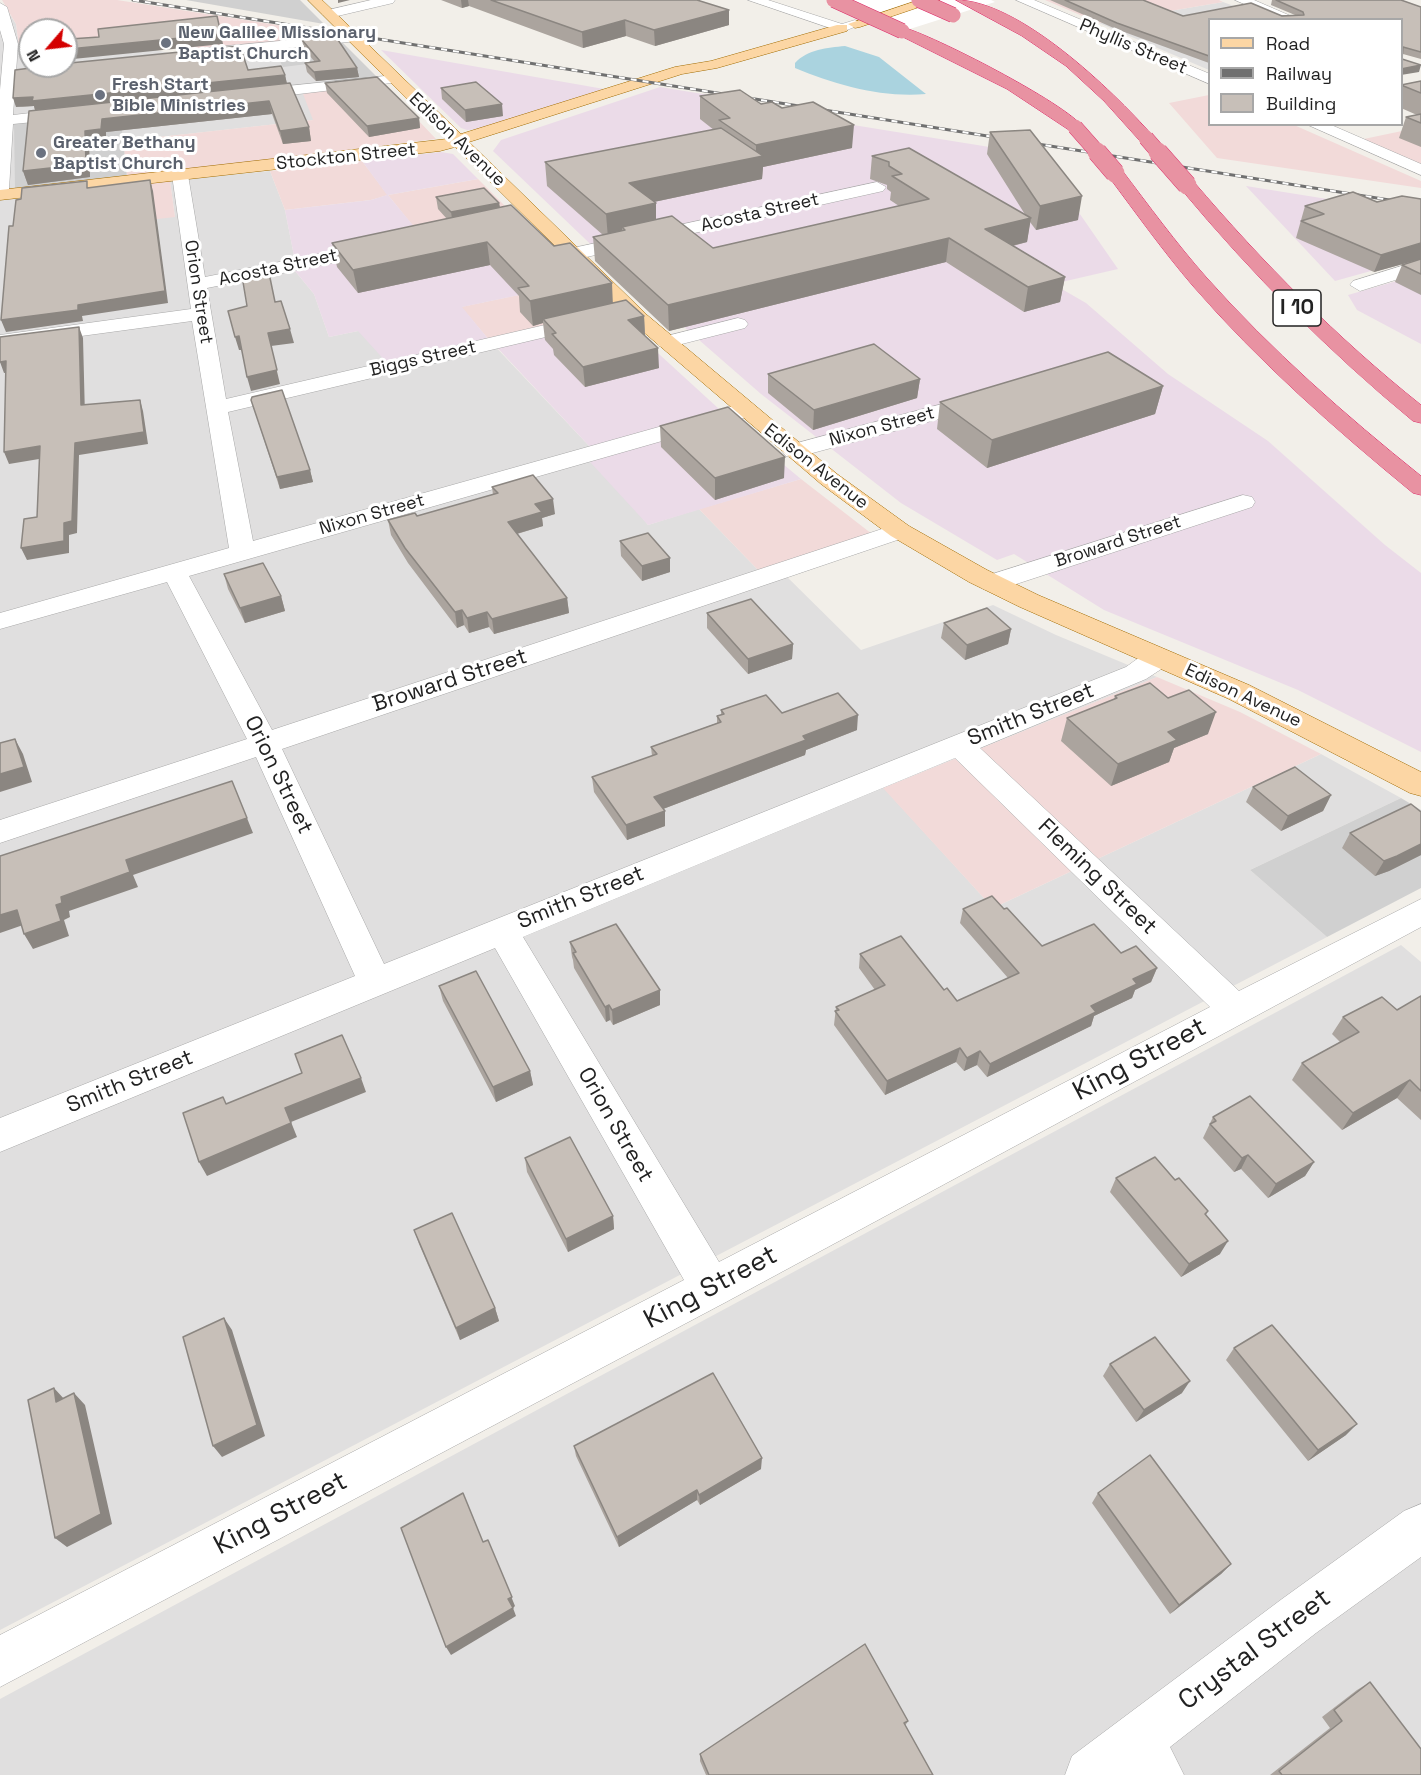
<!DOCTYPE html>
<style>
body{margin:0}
#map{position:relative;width:1421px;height:1775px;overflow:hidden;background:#f2efe9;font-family:"Space Grotesk",sans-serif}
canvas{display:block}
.legend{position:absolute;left:1208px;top:18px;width:195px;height:108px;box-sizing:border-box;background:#fff;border:2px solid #a7a7a7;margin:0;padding:8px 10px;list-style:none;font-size:18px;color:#222}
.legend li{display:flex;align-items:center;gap:12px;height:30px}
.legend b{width:30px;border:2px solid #a7a7a7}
.north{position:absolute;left:18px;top:18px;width:60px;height:60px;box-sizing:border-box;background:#fff;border:2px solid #a7a7a7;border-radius:50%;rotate:242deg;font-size:16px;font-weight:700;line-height:24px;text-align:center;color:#222}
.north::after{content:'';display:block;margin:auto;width:21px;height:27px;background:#d40000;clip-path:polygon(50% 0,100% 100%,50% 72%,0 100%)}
</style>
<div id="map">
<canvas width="1421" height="1775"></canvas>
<ul class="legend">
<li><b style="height:8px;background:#fcd6a4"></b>Road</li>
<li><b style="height:8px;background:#707070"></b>Railway</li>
<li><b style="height:16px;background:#c7bfb8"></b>Building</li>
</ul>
<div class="north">N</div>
</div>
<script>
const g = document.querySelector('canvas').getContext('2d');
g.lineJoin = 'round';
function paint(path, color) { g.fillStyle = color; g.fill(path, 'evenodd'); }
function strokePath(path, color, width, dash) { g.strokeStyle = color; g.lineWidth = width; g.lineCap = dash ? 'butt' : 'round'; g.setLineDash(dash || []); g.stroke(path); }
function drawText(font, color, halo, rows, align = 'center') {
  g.font = font + ' "Space Grotesk",sans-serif'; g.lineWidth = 6; g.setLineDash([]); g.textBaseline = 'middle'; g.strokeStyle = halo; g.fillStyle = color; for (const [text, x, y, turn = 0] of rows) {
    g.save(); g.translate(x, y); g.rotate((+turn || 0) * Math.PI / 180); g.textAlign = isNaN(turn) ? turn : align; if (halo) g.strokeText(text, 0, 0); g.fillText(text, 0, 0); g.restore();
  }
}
const residential = new Path2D(`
 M1223,2L1269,19L1210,20L1209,70L1099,23Z
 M6,8L16,24L19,46L30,45V66H66V42L99,38L174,54L271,44L323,62L336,83L314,120L123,141L120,111L15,189L0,191V9Z
 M270,171L285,210L295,261V271L314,294L329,337L358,331L490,341L590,447L648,525L699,509L759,571L776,566L861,650L993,605L1056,635L1157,677L884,788L993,908L1321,754L1401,798L1250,870L1327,937L0,1630V200L84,191L175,217L170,181Z
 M1401,945L1421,962V1775H0V1699Z`);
const commercial = new Path2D(`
 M2,0H117L335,34L338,38L187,52L182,31L66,42V30H30V45L19,46L16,24Z
 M1045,0H1219L1223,2L1099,23Z
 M379,79L436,139L127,177L123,141L313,120L300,86Z
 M1209,95L1210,124L1294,125L1421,181V188L1217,158L1169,103Z
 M1421,127V167L1359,140Z
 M362,161L388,195L478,179L515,216L421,236L388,195L371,200L285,210L270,171Z
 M170,181L175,217L87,227L84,191Z
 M581,282L613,312L490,341L461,307Z
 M801,479L872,534L759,571L699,509Z
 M1157,677L1240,712L1321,754L993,908L883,788Z`);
const industrial = new Path2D(`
 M381,50L604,89L480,129L467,130L461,128Z
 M660,87L770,105L754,109L1039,155L1118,269L1053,284L1086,303L1168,374L1268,441L1385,545L1421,573V752L1298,690L1104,610L1014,554L997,560L901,503L761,394L605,258L493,151L501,140Z
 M441,152L453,154L478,179L388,195L421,235L581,282L462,307L490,341L613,312L742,430L801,479L648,525L579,450L590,447L491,341L388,364L358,331L329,337L314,294L295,271V261L285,210L371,200L387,195L362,161Z
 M1246,186L1421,214V257L1335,281Z
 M1421,274V344L1357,310L1348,295Z`);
const religious = new Path2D(`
 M186,0H300L324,24Z
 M338,38L379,79L336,83L323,62L283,67L271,44Z
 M120,111L127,177L15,189L14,122Z
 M1401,798L1421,810V888L1327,937L1250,870Z`);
const water = new Path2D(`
 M845,46L879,57L926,94C882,98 836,85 795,68V63C808,49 827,48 845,46Z`);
const pier = new Path2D(`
 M835,0H991L995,2L891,35L826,3Z`);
const minor = new Path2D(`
 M371,0H395L393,3L329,18L322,14L324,11Z
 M748,0H768L842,24L855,20L862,24L842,32Z
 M1016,0H1034L1210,74V84Z
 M1235,0H1254L1300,20H1281Z
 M0,3L7,7L18,44L13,115L74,108L82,113L74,118L13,124L9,189L0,194V90L4,44L0,30Z
 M353,34L358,35V41L196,57L189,53L196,49Z
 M395,75L400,76L402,79L400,82L248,100L240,95L248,90Z
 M1306,124H1329L1421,164V175Z
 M180,170L188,175L205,277L378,242L387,248L378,254L207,288L226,399L588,315L595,317L598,321L595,325L588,327L228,412L253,541L737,405H753L756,410L753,415L189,576L272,730L891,526L900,524L909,526L912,531L909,536L282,749L384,964L1126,667C1140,657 1151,647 1169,652L1173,658L1169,664L1146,679L980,748L1239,991L1421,899V927L726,1302L0,1687V1635L684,1280L495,948L0,1152V1118L355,976L256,757L0,843V820L247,739L167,582L0,629V613L229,548L192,321L0,347V335L191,309L172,175ZM955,758L1210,1007L719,1262L523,937Z
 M877,182L886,187L883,191L573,260L564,254L573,248Z
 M1421,260V272L1360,291L1350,285L1353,281Z
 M738,318L745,320L748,324L745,328L666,348L659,346L656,342L659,338Z
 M983,393L991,395L994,400L991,405L794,458L786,456L782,451L786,446Z
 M1243,495L1252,497L1255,502L1252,507L1001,589L992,591L983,589L979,583L983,577Z
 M1421,1504V1557L1316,1633L1170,1747L1184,1775H1065L1072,1756L1282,1599L1404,1511Z`);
const major = new Path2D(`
 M308,0H322L461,134L675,67L711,61L837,25H847V31L717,68L682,74L469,142L647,315L837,474L909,526L987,570L1038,595L1249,685L1421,772V796L1410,793L1229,699L1020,607L969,582L891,536L821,484L633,323L455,147L440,151L0,200V190L447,139Z
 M919,0H940L860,27L855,28L848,24Z`);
const highway = new Path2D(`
 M956,0C1019,0 1112,90 1152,135L1154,138L1152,141H1140L1104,101L1066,66L1022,36Z
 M902,27C933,35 1065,103 1083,127L1081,130H1069L1007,89L897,34V28Z
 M1115,168L1121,169C1149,206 1176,243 1206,277C1271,350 1345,415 1421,476V495L1413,493C1335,429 1259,362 1193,286C1163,251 1136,213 1109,177L1107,173L1109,169Z
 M1187,180L1193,181C1263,263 1337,338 1421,405V423L1413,421C1328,351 1252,274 1181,189L1178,185Z`);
const rail = new Path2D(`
 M133,0L1421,205`);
const highwayBridgeFar1 = new Path2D(`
 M834,0L902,31
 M919,0L953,15
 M1075,127L1098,153
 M1146,138L1159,153`);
const highwayBridge = new Path2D(`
 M1097,152L1115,173
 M1158,152L1187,185`);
const wall = new Path2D(`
 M441,0H697L729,25L655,46L626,36L583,48L469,6L462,8Z
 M1050,0H1143L1183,16L1295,15L1271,5L1272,0H1401L1421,7V59L1403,54L1402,59L1419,72L1209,20V63L1116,29Z
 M302,40L357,68L359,77L316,81L307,72L305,63L315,62L304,49Z
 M248,70L285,75L287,84L309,127L311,141L283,144L272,114L106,132V143L89,144L90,177L28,185L23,171L35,110L34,106L16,107Z
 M1421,81V147L1399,138L1406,117L1417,115L1401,108V85Z
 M325,83L419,118L420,128L369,137L327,93Z
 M441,88L503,116L466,122L442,99Z
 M700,96L761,104L852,148L763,167L762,179L654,202L656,220L713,248L899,206L890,200L891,192L887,189V185L870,179L872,156L909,148L1026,216L987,154L990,132L1078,220L1036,230L1030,222L1027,242L1013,246L1065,277L1060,302L1024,312L946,262L669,331L595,261L593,237L603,235L547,186L545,162L714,130L700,119Z
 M436,197L499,203L500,207L613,303L644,316L645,336L659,368L585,387L554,355L553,349L545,340L543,323L533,326L520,312L519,296L490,265L358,293L337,267L332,243L447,219L438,209Z
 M1305,206L1421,259L1374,272L1296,238Z
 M1421,259V295L1395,282L1402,265Z
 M768,374L920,379L917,398L813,430L768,393Z
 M1163,386L1155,414L987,468L937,429L940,402Z
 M251,400L310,470L313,482L280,489Z
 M660,426L784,478L715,500L661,447Z
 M492,487L555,514L542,518L543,526L517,534L567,598L569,613L494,634L489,627L469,633L464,625L457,628L408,563L391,535L388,520L417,516L493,495Z
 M620,541L670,558V572L642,581L621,556Z
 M224,574L281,596L285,611L245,623L228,589Z
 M707,613L793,644L792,659L748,674L707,628Z
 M944,623L1011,629L1008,644L965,660L941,638Z
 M1115,696L1168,698L1208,734L1174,748L1169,762L1111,786L1061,741L1067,718L1114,699Z
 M721,710L782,713L857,730L806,750L805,755L663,809L665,811V826L627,840L594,792L592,777L652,756L651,747L717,723V716L721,715Z
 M1253,787L1331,795L1323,811L1281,831L1246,802Z
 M1421,812V855L1389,871L1375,876L1342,848L1350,833Z
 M963,909H1004L1042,946L1121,953L1157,968L1151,982L1135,990L1132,998L1094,1016L1091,1026L987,1077L977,1065L964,1071L956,1062L885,1095L834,1025L836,1007L875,990L859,968L860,954L944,990L957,1001L1008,978L960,923Z
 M570,942L660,990V1005L613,1025L610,1020L606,1022L574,968L573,960L572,957Z
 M439,986L530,1071L533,1085L496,1102L443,1001Z
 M1421,996V1120L1397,1098L1342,1130L1292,1080L1302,1063L1340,1042L1332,1034L1343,1017L1397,1010Z
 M1213,1117L1314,1162L1305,1176L1268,1198L1241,1169L1234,1172L1203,1138Z
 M525,1158L613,1216L614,1229L568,1252L527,1172Z
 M1116,1178L1208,1211L1206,1215L1220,1254L1181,1277L1110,1192Z
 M414,1230L495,1308L499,1321L460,1340L419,1244Z
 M1234,1348L1346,1435L1308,1461L1226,1360Z
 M1110,1364L1182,1393L1136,1422L1103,1376Z
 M574,1446L761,1469L700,1505L697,1500L619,1547L576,1456Z
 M1098,1493L1231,1564L1221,1574L1170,1614L1092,1503Z
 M1370,1682L1421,1775H1270L1330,1728L1322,1717L1357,1690Z
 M908,1721L905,1726L933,1775H706L700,1761V1754Z`);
const shadedWall = new Path2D(`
 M338,0H350L338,3Z
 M461,0H468L469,6L462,8Z
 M729,10V25L655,46L654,30Z
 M625,20L626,36L583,48L582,32Z
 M221,34L223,44L73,59L69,49Z
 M1421,65L1419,72L1401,75V69Z
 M357,68L359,77L316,81L314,72Z
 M285,75L287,84L35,110L34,106L16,107L13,98Z
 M269,101L272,114L106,132V143L89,144L90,177L28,185L23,171L85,131L102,119Z
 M502,104L503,116L466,122L465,110Z
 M419,118L420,128L369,137L367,126Z
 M854,125L852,148L763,167L762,179L630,207L629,183L756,157V145Z
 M309,127L311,141L283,144L280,131Z
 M150,180L153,191L168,303L82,316L83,321L6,332L1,320L78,305Z
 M1082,196L1078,220L1036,230L1040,206Z
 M499,203L501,215L453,225L451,212Z
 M656,203V228L625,230L622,227V235L608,238L606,214Z
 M1031,218L1027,242L982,253L985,229Z
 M949,238L946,262L669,331L668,305Z
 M487,242L490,265L358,293L353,270Z
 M1421,243V259L1374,272L1381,255Z
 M1065,277L1060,302L1024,312L1028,287Z
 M612,283L613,307L543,319V323L533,326L530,301Z
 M644,316L645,336L628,320Z
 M79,327L83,338L85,417L81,405Z
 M290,329L294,343L271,346L280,384L251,391L247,377L268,333Z
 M239,336L243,350H239L235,337Z
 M658,348L659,368L585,387L583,367Z
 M6,361L11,372L4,373L0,362Z
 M920,379L917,398L813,430L814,410Z
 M1163,386L1155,414L987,468L992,440Z
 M140,400L143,411L148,444L79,455L77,533L69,535V553L27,560L21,548L75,443Z
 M40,446L45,458L9,464L4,452Z
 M785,457L784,478L715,500V478Z
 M310,470L313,482L280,489L277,477Z
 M553,499L555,514L542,518L543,526L509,536L508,522L535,504Z
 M670,558V572L642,581V566Z
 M281,596L285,611L245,623L240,608Z
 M567,598L569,613L494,634L492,619Z
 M462,610L464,625L457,628L455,612Z
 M487,612L489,627L469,633L467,618Z
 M1011,629L1008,644L965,660L967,645Z
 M793,644L792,659L748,674V659Z
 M1216,712L1208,734L1174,748L1169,762L1111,786L1118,764L1168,732Z
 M858,715L857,730L806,750L805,755L655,812L654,797L803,736Z
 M15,739L23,754L32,782L0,792V774Z
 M1331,795L1323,811L1281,831L1288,816Z
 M665,811V826L627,840L626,825Z
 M247,818L253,833L133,875L138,887L69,911L70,917L64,920L69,936L33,949L24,934L56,905L61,897L126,860Z
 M1421,844V855L1389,871L1375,876L1384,861Z
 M17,910L26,924L0,933V915Z
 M1157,968L1151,982L1135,990L1132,998L1094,1016L1091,1026L987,1077L990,1064L1091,1006L1133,979Z
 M660,990V1005L613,1025L612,1010Z
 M609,1005L610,1020L606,1022L605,1007Z
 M960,1048L956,1062L885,1095L887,1081Z
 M980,1051L977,1065L964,1071L967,1058Z
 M530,1071L533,1085L496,1102L493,1087Z
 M361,1078L366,1092L291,1122L297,1137L207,1176L199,1162L285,1108Z
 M1410,1080L1397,1098L1342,1130L1353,1113Z
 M1248,1155L1241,1169L1234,1172L1242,1158Z
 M1314,1162L1305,1176L1268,1198L1276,1184Z
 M613,1216L614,1229L568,1252L566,1239Z
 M1228,1241L1220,1254L1181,1277L1189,1264Z
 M495,1308L499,1321L460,1340L456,1328Z
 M224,1318L232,1330L265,1436L222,1457L213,1446Z
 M1190,1381L1182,1393L1136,1422L1144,1410Z
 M54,1388L65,1400L56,1402Z
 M74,1393L85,1405L112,1524L67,1547L55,1538Z
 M1357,1424L1346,1435L1308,1461L1318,1450Z
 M762,1458L761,1469L700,1505L699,1495Z
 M697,1490V1500L619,1547L617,1537Z
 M488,1540L515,1606L513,1608L516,1616L451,1655L446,1647L508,1599Z
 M1231,1564L1221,1574L1170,1614L1179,1605Z`);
const building = new Path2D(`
 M491,0H697L729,10L654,30L625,20L582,32Z
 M1065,0H1143L1183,16L1251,3L1282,16L1304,15L1303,12L1276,0H1401L1421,7V52L1403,47L1402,59L1421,65L1401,69V20H1209V56L1117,23Z
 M217,16L221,34L69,49L70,39L99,37L98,29Z
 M336,37L357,68L314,72L305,63L320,61L302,40Z
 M240,46L248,70L281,66L285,75L32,101L33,97L13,98L15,70L46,66H66V63H70Z
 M377,77L419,118L367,126L325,83Z
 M1421,81V93L1401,85Z
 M476,82L502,104L465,110L441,88Z
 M290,83L309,127L280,131L269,101L102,119L101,129L85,131L86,164L23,171L29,111Z
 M740,90L761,104L772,102L782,108L813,102L854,125L756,145L719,120L730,118L700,96Z
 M1421,114V123L1406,117Z
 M721,128L763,156L629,183L656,203L606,214L545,162Z
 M1030,130L1082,196L1040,206L990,132Z
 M909,148L1031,218L985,229L1065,277L1028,287L949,238L668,305L593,237L625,230L622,227L672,216L713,248L929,199L892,176L902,174L889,166V162L872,156Z
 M150,180L165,291L78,305V310L1,320L9,226H13L16,200L21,199L22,188L87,181V188Z
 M484,188L499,203L451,212L436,197Z
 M1353,192L1377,202L1402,196L1421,199V243L1381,255L1301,221L1324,214L1305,206Z
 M511,205L554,246L570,243L612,283L530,301L518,288L529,286L487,242L353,270L332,243Z
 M1421,259V274L1402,265Z
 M269,273L275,302L281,301L290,329L268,333L277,370L247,377L239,336L235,337L228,311L247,306L242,276Z
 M626,300L644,316L628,320L658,348L583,367L552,334L556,333L543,319Z
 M79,327L81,405L140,400L144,432L75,443L72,521L64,523V541L21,548L24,519L37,517L40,446L4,452L6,361L0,362V337Z
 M874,344L920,379L814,410L768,374Z
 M1108,352L1163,386L992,440L940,402Z
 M282,390L310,470L277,477L251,400L252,397Z
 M728,407L785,457L715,478L660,426Z
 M533,475L553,499L535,504L542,512L508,522L567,598L492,619L487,612L467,618L462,610L455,612L405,548L388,520L415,513L417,516L498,493L492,487Z
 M648,533L670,558L642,566L620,541Z
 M263,563L281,596L240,608L224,574Z
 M751,599L793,644L748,659L707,613Z
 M987,608L1011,629L967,645L944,623Z
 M1150,683L1168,698L1189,690L1216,712L1168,732L1177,740L1118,764L1067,718L1117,698L1115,696Z
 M838,693L858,715L803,736L806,740L654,797L665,811L626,825L592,777L657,754L651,747L721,722L717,716L724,714L721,710L766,695L782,713Z
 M15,739L24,767L0,774V743Z
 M1295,767L1331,795L1288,816L1253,787Z
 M232,781L247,818L126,860L130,872L61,897L62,903L56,905L61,921L24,934L17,910L0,915V856Z
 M1411,804L1421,812V844L1397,856L1384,861L1350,833Z
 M992,896L1004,909L1007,908L1042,946L1094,924L1121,953L1136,946L1157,968L1133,979L1137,984L1091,1006L1096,1012L990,1064L980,1051L967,1058L960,1048L887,1081L835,1011L839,1010L836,1007L885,985L860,954L901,936L944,990L947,988L957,1001L1019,973L963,909Z
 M616,924L660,990L612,1010L609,1005L605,1007L573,953L576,952L570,942Z
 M476,971L530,1071L493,1087L439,986Z
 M1421,996V1091L1410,1080L1353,1113L1302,1063L1359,1032L1343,1017L1382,997L1397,1010Z
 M342,1035L361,1078L285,1108L291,1123L199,1162L183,1113L223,1097L226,1104L302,1073L295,1054Z
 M1250,1096L1314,1162L1276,1184L1248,1155L1242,1158L1210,1124L1216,1121L1213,1117Z
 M570,1137L613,1216L566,1239L525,1158Z
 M1155,1157L1175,1180L1179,1178L1208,1211L1205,1214L1228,1241L1189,1264L1116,1178Z
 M452,1213L495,1308L456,1328L414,1230Z
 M224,1318L257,1425L213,1446L183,1337Z
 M1272,1325L1357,1424L1318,1450L1234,1348Z
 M1155,1337L1190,1381L1144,1410L1110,1364Z
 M713,1373L762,1458L699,1495L697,1490L617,1537L574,1446Z
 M54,1388L56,1402L74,1393L101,1514L55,1538L28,1400Z
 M1150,1455L1231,1564L1179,1605L1098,1493Z
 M463,1493L483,1542L488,1540L512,1597L508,1599L513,1608L446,1647L401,1528Z
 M865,1644L908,1721L904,1723L933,1775H709L700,1754Z
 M1370,1682L1421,1749V1775H1282L1279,1771L1342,1721L1334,1710Z`);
const markers = [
 [166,43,6,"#6b7280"],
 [100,95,6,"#6b7280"],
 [41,153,6,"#6b7280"]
];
const farWorshipnames = [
 ["New Galilee Missionary",178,33],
 ["Baptist Church",178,54],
 ["Fresh Start",112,85],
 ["Bible Ministries",112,106],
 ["Greater Bethany",53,143],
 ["Baptist Church",53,164]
];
const farStreetnames = [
 ["Phyllis Street",1133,47,23],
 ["Edison Avenue",457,140,44],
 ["Stockton Street",346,157,-6],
 ["Acosta Street",760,213,-13],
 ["Acosta Street",278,268,-12],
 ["Orion Street",198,292,81],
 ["Biggs Street",423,359,-13],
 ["Nixon Street",882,427,-15],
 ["Edison Avenue",816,467,38],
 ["Nixon Street",372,515,-16],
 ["Broward Street",1118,542,-18],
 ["Edison Avenue",1243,696,25]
];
const shields = [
 [1297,308,48]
];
const shieldNames = [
 ["I 10",1297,308]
];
const streetNames = [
 ["Broward Street",450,681,-18],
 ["Smith Street",1031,715,-22],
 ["Orion Street",278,775,64],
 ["Fleming Street",1097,877,44],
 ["Smith Street",581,898,-22],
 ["Smith Street",130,1082,-22],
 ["Orion Street",615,1125,60]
];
const nearStreetnames = [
 ["King Street",1140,1060,-28],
 ["King Street",711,1288,-28],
 ["King Street",281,1514,-28],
 ["Crystal Street",1255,1650,-37]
];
paint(residential, '#e0dfdf');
paint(commercial, '#f2dad9');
paint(industrial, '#ebdbe8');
paint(religious, '#d0d0d0');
paint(water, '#aad3df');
paint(pier, '#fff');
strokePath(minor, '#a9a9a9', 1);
strokePath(major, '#a06b00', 1);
strokePath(highway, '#dc2a67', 1);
paint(minor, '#fff');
paint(major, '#fcd6a4');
paint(highway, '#e892a2');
strokePath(rail, '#707070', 3);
strokePath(rail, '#fff', 2, [6]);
strokePath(highwayBridgeFar1, '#dc2a67', 16, []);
strokePath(highwayBridge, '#dc2a67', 20, []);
strokePath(highwayBridgeFar1, '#e892a2', 15);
strokePath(highwayBridge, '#e892a2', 19);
paint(wall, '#aba49e');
paint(shadedWall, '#8b8681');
paint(building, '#c7bfb8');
strokePath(building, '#8b8681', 1.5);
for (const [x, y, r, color] of markers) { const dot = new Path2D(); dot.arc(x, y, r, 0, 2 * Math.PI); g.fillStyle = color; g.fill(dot); strokePath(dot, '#fff', 2); }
drawText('bold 18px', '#5b616d', '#fff', farWorshipnames, 'left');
drawText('18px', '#222', '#fff', farStreetnames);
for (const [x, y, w] of shields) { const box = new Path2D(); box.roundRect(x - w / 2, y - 18, w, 36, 4.5); g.fillStyle = '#fff'; g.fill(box); strokePath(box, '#222', 1.5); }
drawText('bold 21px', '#222', null, shieldNames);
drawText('22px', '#222', '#fff', streetNames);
drawText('27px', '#222', '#fff', nearStreetnames);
</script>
